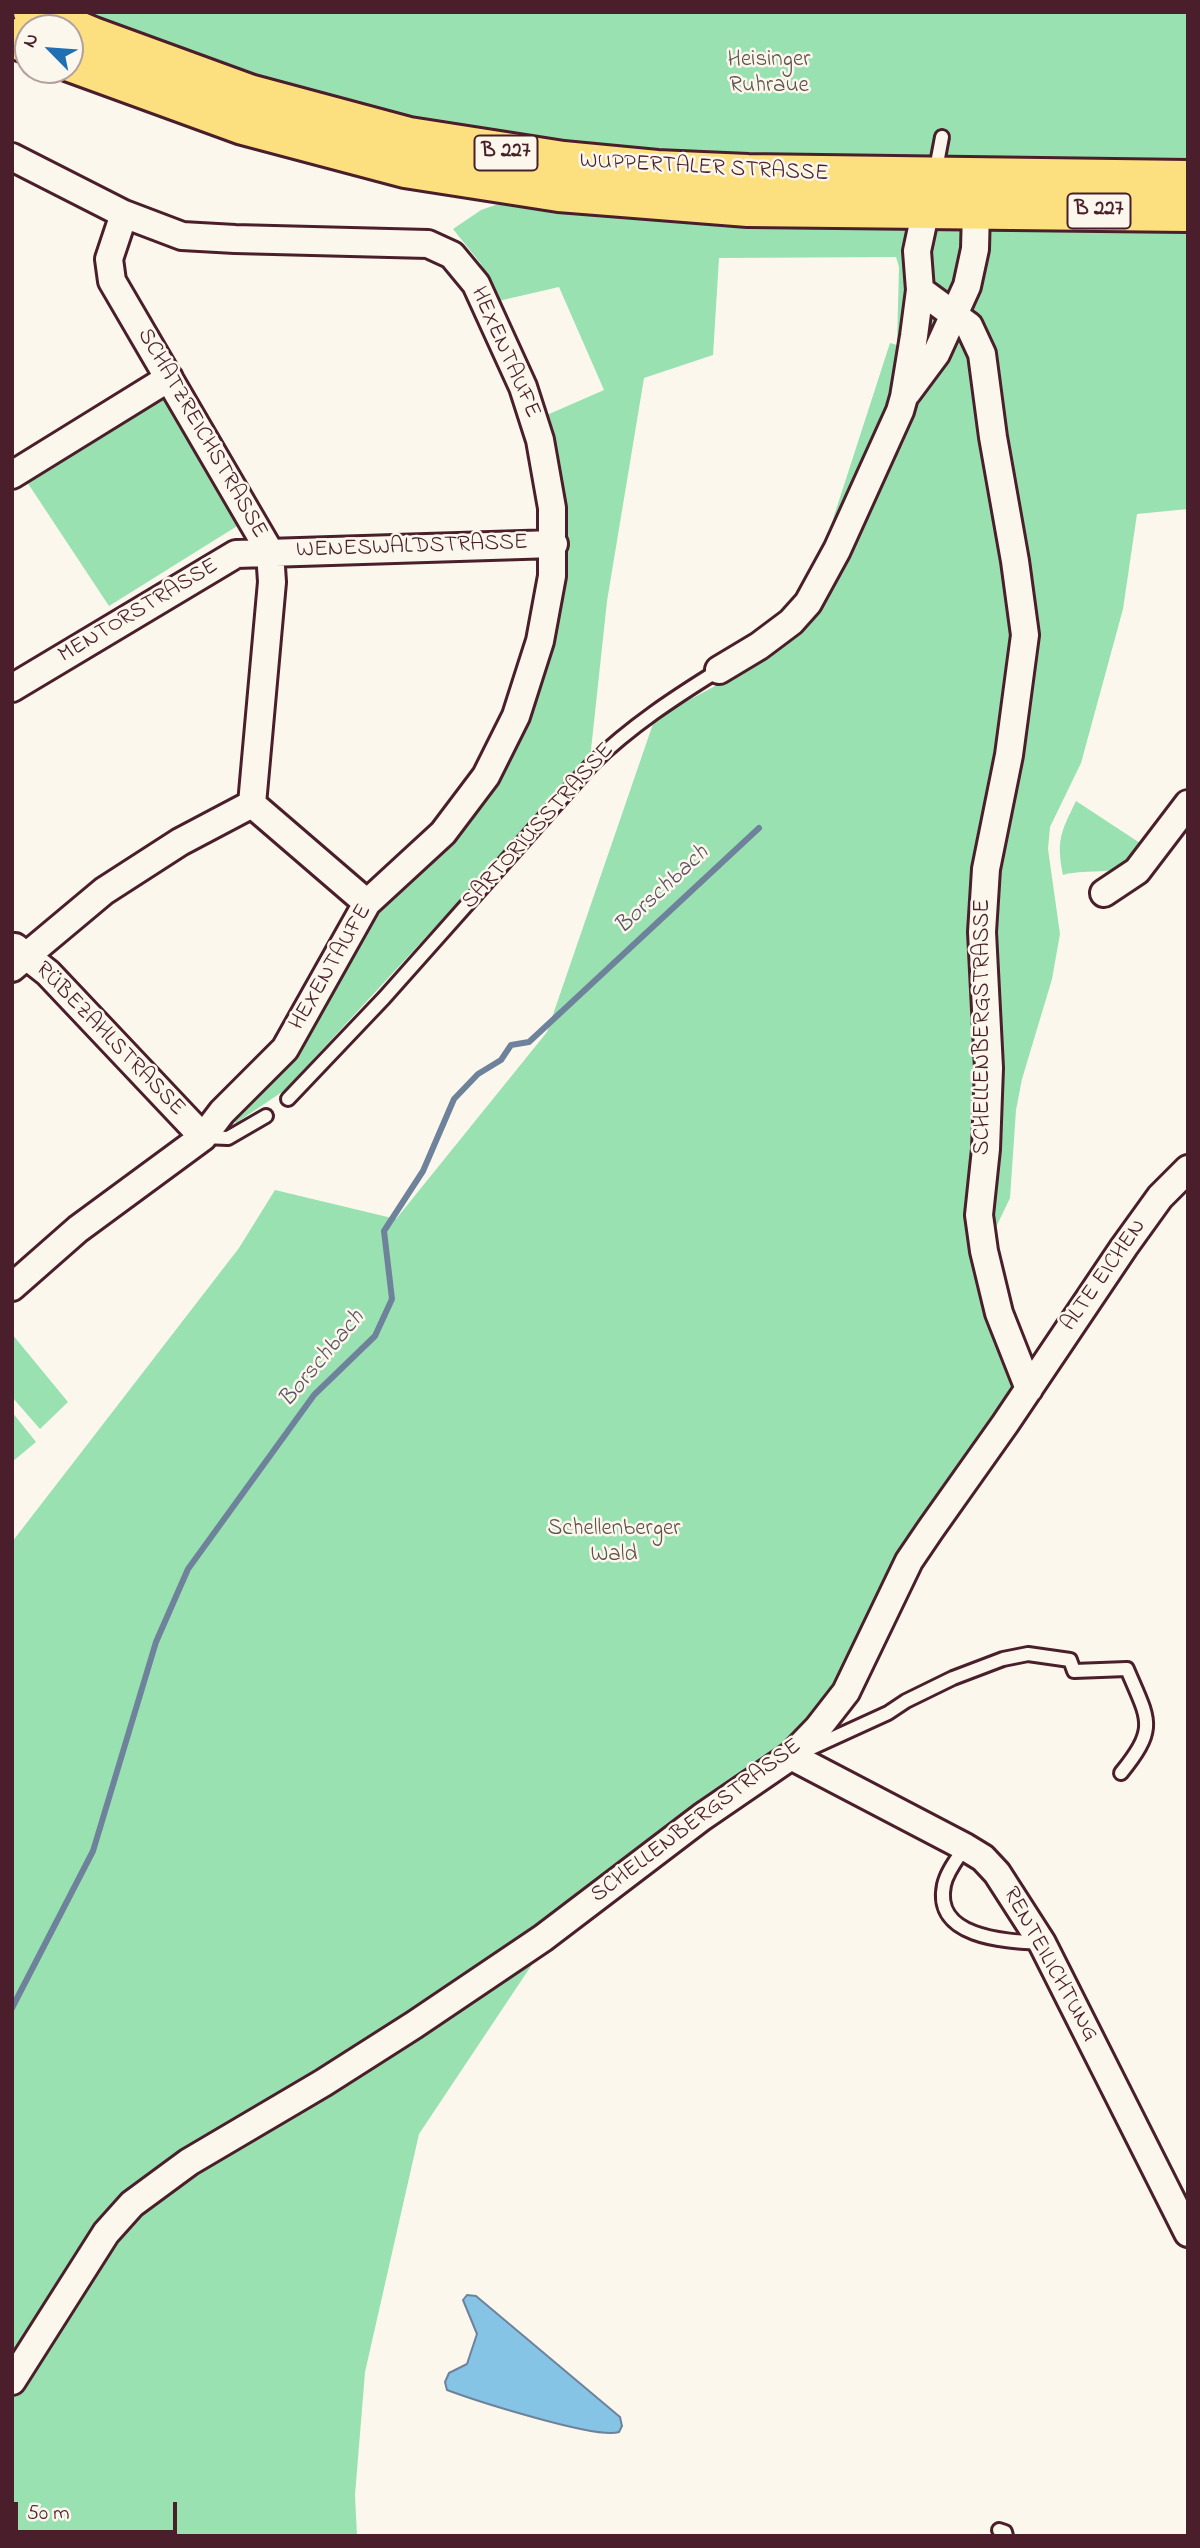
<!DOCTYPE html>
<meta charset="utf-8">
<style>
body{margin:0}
#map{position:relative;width:1200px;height:2548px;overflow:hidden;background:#fbf7ec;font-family:"Indie Flower",sans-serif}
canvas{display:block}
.frame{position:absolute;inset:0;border:14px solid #4a1f2b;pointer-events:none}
.north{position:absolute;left:14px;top:14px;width:70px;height:70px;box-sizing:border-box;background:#fbf7ec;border:2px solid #b4a19f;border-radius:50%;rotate:295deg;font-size:19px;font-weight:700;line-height:28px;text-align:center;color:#4a1f2b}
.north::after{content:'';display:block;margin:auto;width:24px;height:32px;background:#1f6fb2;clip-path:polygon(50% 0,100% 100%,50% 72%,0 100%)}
.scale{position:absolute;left:14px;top:2502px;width:163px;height:32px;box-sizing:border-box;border:4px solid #4a1f2b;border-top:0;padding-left:9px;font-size:21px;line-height:24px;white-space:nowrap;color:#4a1f2b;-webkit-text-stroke:5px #fbf7ec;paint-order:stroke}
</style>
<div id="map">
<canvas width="1200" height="2548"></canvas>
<div class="frame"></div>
<div class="north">N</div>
<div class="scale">50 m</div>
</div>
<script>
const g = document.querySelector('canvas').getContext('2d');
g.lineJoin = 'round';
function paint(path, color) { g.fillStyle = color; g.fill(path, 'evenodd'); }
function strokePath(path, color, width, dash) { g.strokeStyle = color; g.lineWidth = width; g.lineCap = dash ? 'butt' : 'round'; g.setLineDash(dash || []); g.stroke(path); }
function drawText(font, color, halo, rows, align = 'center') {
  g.font = font + ' "Indie Flower",sans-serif'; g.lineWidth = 5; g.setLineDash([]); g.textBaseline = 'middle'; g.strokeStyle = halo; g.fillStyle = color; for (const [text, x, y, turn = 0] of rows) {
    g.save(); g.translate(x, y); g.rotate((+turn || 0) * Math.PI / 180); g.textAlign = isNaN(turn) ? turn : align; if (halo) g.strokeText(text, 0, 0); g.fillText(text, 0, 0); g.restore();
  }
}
const green = new Path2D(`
 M12,12H1188V509L1137,514L1123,609L1081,763L1050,827L1048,849L1060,934L1052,979L1022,1079L1016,1110L1010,1198L988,1244L983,933L1022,636L983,869L977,1215L1025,1392L847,1685L780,1765L535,1960L419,2134L365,2372L355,2495L357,2536H12V1542L239,1248L275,1190L396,1219L547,1032L655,718L719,684L799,624L890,343L897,345L899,267L896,257L719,258L713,355L644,378L607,601L590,759L285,1090L236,1123L229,1113L367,916L444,843L550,641L540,418L604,390L559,287L494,302L481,264L453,229L481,210L536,191L81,82L52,70H70V28H28L12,53Z
 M164,395L242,523L109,606L27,482Z
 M1076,801L1143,845C1139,851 1135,860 1129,864C1115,875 1081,869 1063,875C1056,840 1061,832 1076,801Z
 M12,1334L68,1402L40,1429L12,1397Z
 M12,1412L36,1442L12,1462Z`);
const water = new Path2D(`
 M467,2295L476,2296L620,2417L622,2426L619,2432C598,2440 474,2400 447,2390L445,2382L449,2373L467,2364L477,2334L463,2300Z`);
const stream = new Path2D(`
 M12,2008L93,1851L156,1642L188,1569L314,1395L375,1336L392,1299L384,1231L423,1171L454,1099L478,1074L501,1060L511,1045L529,1042L759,828`);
const lane = new Path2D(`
 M935,174L942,137
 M288,1099L384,998L592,764C631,726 674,698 719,670
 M203,1137L228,1138L266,1116
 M807,1750L888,1713L906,1701L953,1678L1003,1659L1028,1654L1070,1660L1074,1671L1127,1669C1149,1721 1158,1727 1121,1773
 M965,1847C958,1858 947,1871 944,1885C933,1938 1005,1941 1041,1943
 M999,2530L1005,2532L1006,2536`);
const street = new Path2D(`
 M12,157L124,214L182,236L235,239L428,244L452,255L476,284L523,387L540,440L552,508V576L540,641L516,716L486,776L443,833L367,903L285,1049L222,1112L203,1137L78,1229L12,1287
 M124,214L109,259L112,281L270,552L272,582L252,804L367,903
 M920,290L969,326L982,354L993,437L1015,561L1025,635L1009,755L986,869L982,932L989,1068L986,1149L979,1215L984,1251L999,1313L1029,1389
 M907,393L936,354L967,286L975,249L976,210L967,195
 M12,475L169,378
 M719,670L759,646L791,622L808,603L837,550L900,411L904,397L914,336L920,290L917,251L929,195
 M12,688L236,554L554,544
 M1104,893L1137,871L1188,804
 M15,947L48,973L203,1137
 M12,968L104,891L180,842L252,804
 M791,1756L965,1847L983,1858L997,1873L1042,1943L1188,2233
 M12,2381L106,2233L132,2204L189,2162L323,2083L414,2025L543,1938L702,1817L791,1756L818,1728L846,1692L909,1561L930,1530L1005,1424L1124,1247L1160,1197L1188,1169`);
const primary = new Path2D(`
 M33,12L93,37L249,94L409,137L563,161L657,170L748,174L1188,180
 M12,38L28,44
 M70,62L243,125L405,168L559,192L748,207L1188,212`);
const shields = [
 [506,153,63],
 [1099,211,63]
];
const shieldNames = [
 ["B 227",506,153],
 ["B 227",1099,211]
];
const parkNames = [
 ["Heisinger",769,61],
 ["Ruhraue",769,87],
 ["Schellenberger",614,1530],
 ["Wald",614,1556]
];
const streetNames = [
 ["WUPPERTALER STRASSE",704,169,3],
 ["HEXENTAUFE",504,353,66],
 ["SCHATZREICHSTRASSE",201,434,60],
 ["WENESWALDSTRASSE",412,548,-2],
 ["MENTORSTRASSE",139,612,-31],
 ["SARTORIUSSTRASSE",539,827,-48],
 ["HEXENTAUFE",332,968,-60],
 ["SCHELLENBERGSTRASSE",984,1027,-90],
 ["RÜBEZAHLSTRASSE",109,1040,46],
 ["ALTE EICHEN",1105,1276,-55],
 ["SCHELLENBERGSTRASSE",697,1822,-37],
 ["RENTEILICHTUNG",1049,1965,61]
];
const waterNames = [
 ["Borschbach",663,891,-43],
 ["Borschbach",323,1360,-50]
];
paint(green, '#99e1b0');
paint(water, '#86c4e6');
strokePath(water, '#6e829b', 2);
strokePath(stream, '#6e829b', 6);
strokePath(lane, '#4a1f2b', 18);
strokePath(street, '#4a1f2b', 32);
strokePath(primary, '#4a1f2b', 44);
strokePath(lane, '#fbf7ec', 12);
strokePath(street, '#fbf7ec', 26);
strokePath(primary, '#fce080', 38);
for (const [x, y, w] of shields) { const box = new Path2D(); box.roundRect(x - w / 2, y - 17.5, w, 35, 5); g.fillStyle = '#fbf7ec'; g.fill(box); strokePath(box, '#4a1f2b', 2); }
drawText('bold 21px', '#4a1f2b', null, shieldNames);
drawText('23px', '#5e504c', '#fbf7ec', parkNames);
drawText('23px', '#4a1f2b', '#fbf7ec', streetNames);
drawText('italic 24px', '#5c5163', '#fbf7ec', waterNames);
</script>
